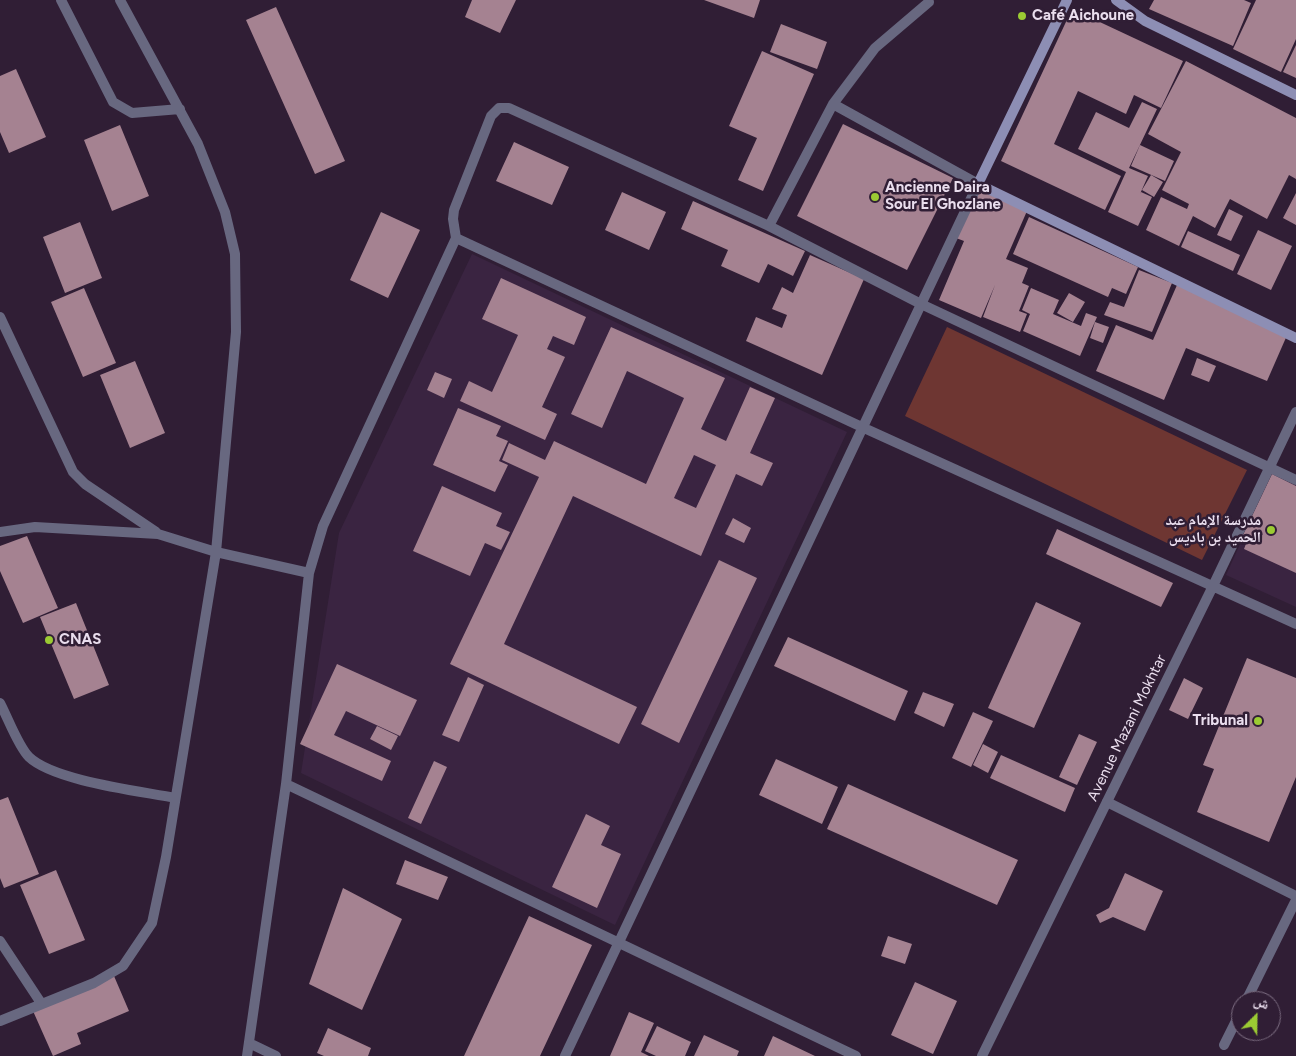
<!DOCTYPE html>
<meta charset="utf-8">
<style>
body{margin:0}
#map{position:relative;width:1296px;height:1056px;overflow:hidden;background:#301e35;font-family:Figtree,"Noto Naskh Arabic",sans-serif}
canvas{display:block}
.north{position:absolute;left:1231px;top:991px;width:50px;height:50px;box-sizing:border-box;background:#301e35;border:1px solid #7a6b7f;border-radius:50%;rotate:23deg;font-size:14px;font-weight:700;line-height:20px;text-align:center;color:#eadeee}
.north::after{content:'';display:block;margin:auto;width:18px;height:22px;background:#9bcb33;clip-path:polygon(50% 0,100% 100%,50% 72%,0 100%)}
</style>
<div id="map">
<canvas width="1296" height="1056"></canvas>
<div class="north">ش</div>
</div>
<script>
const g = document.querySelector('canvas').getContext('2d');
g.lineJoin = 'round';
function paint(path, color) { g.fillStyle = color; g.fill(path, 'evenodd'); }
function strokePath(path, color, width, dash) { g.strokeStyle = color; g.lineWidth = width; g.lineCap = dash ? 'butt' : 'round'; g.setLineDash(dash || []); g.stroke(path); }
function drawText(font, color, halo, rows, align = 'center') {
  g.font = font + ' Figtree,"Noto Naskh Arabic",sans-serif'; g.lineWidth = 5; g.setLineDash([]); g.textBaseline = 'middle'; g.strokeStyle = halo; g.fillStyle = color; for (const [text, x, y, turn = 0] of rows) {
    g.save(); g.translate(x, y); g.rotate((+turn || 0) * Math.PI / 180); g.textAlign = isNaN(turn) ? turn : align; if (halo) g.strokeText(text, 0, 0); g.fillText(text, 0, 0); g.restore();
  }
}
const built = new Path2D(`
 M472,254L847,432L615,925L301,773L339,533Z
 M1272,474L1296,485V607L1226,575Z`);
const green = new Path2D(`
 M947,327L1247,470L1202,560L905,416Z`);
const building = new Path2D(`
 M472,0H516L500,33L465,17Z
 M704,0H760L754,18Z
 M1154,0H1244L1251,3L1233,46L1149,9Z
 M1256,0H1296V39L1281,72L1233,49Z
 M276,7L345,161L315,174L246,20Z
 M1072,9L1183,61L1161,108L1134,95L1126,114L1078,91L1054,144L1121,176L1105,210L1001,161Z
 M781,24L827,42L817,69L770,52Z
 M1296,45V78L1283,72Z
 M762,51L814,74L763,191L738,180L757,138L729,126Z
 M1186,61L1296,118V179L1289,175L1267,219L1230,199L1215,228L1193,216L1179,246L1146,230L1161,197L1187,209L1189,204L1162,190L1181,152L1148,134Z
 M16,69L46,137L9,153L0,132V76Z
 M1142,102L1157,109L1129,168L1148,176L1140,194L1141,192L1152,197L1138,226L1108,212L1126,172L1078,149L1096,112L1129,128Z
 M843,124L953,178L907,270L797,216Z
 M120,125L149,196L112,211L84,140Z
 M514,142L569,167L552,205L496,181Z
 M1140,145L1174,161L1165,181L1131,166Z
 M1151,175L1163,182L1154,197L1142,190Z
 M977,189L1027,211L1006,259L1028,268L1022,283L1029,286L1019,311L1027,314L1020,332L983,317L995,285L981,318L939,300L964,241L956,238Z
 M622,192L666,212L649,250L605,230Z
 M1296,193V225L1283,218Z
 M693,201L805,251L793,276L768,264L759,283L721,266L728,250L681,229Z
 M1229,209L1243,216L1231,241L1217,235Z
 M381,212L420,230L388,298L350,280Z
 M1029,217L1138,267L1126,294L1112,288L1108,297L1013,254Z
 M80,222L102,278L65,293L43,237Z
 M1258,230L1292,246L1271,290L1237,274Z
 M1188,231L1240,255L1233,271L1181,247Z
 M810,255L864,279L822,375L746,341L756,317L782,328L787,315L772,309L782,287L793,293Z
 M1139,270L1172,283L1152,332L1104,315L1110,302L1124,307Z
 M501,278L586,317L574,345L553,336L547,349L565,357L542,407L557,414L545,440L460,401L469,381L492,392L518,335L482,319Z
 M1177,285L1288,333L1267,381L1186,348L1164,400L1096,371L1116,325L1153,340Z
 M84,288L116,363L83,377L51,302Z
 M1031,288L1059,300L1053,314L1081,326L1086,313L1097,317L1080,356L1023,331L1030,314L1022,310Z
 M1069,293L1085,302L1073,322L1057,313Z
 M1095,322L1109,327L1103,343L1090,338Z
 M611,327L725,378L701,429L726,441L750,387L775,398L750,453L773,463L762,486L736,474L701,556L573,496L504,644L637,707L619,744L450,664L539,477L502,460L509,443L545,460L554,441L646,484L684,398L627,371L602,428L571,414ZM694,455L716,465L696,508L674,498Z
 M1197,358L1216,366L1209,382L1191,375Z
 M135,361L165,433L130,448L100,375Z
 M435,372L452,379L444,398L427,390Z
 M458,408L501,426L496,436L508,441L499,461L508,465L495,492L433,465Z
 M1272,474L1296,486V573L1244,549L1249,536L1243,535Z
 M442,486L502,513L496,526L510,532L501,550L485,543L470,576L413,551Z
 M733,518L751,528L744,543L725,534Z
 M1057,529L1173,583L1161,607L1046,554Z
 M27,536L58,608L23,623L0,571V546Z
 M719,560L757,578L679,743L641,724Z
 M1036,602L1081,623L1034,728L988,708Z
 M76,603L109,685L74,699L40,617Z
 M788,637L908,691L895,721L774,666Z
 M1247,658L1296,678V777L1269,842L1197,812L1214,769L1203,765Z
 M337,664L417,700L400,736L346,711L334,735L391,761L382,781L300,744Z
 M468,677L484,685L459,742L442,735Z
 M1184,678L1203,688L1188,719L1169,710Z
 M923,692L954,704L944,727L914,713Z
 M973,712L993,721L971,767L952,758Z
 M377,726L398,736L391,750L370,739Z
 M1079,734L1097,742L1077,785L1059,777Z
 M983,744L998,752L988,773L973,765Z
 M1001,755L1075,788L1065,812L990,778Z
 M776,759L838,787L822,824L759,795Z
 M434,761L447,767L421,824L408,818Z
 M848,784L1018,860L997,905L827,829Z
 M8,797L39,874L4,888L0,878V800Z
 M586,814L610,826L601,845L621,854L597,908L552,887Z
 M405,860L448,877L438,900L396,884Z
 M56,870L85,940L49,954L20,885Z
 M1125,873L1163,891L1145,931L1113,917L1100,923L1096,915L1109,908Z
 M343,888L402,919L362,1010L309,984Z
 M529,916L592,945L540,1056H464Z
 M888,936L912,944L905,964L881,956Z
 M114,976L129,1011L77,1033L81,1044L53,1056L33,1011Z
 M915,982L957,1001L933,1054L891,1035Z
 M629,1012L654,1023L641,1052L649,1056H610Z
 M657,1026L691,1042L685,1056H656L645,1051Z
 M328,1028L371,1048L368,1056H324L317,1053Z
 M704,1035L739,1051L737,1056H694Z
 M773,1036L815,1056H764Z`);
const service = new Path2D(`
 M1107,802L1296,896
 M1246,1001L1296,900
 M1224,1045L1241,1011`);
const minor = new Path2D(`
 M61,0L113,102L132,113L180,109
 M769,226L833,104L875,48L929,2
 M456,238L453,219L454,210L491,116L499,108H509L769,226L921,304L1296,480
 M0,317L73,472L85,484L156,532
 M0,532L35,527L158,534L216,552L309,573
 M0,703C8,718 18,746 29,757C54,781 140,791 175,798
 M286,784L856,1056
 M0,941L41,1003
 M0,1021L94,983L123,966L152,923L166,857L216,552L236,332L235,254L225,212L198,144L120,0
 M249,1043L276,1056
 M247,1056L286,784L309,573L323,526L456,238L864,428L1296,624
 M565,1056L978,184L833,104
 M982,1056L1213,586L1296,412`);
const secondary = new Path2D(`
 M1067,0L978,184L1296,338
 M1116,0L1145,21L1296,95`);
const markers = [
 [1022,16,5,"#9bcb33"],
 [875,197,5,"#9bcb33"],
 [1271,530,5,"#9bcb33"],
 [49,640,5,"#9bcb33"],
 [1258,721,5,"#9bcb33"]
];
const poiNames = [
 ["Café Aichoune",1032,16],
 ["Ancienne Daira",885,188],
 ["Sour El Ghozlane",885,205],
 ["مدرسة الإمام عبد",1261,521,"right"],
 ["الحميد بن باديس",1261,538,"right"],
 ["CNAS",59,640],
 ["Tribunal",1248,721,"right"]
];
const streetNames = [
 ["Avenue Mazani Mokhtar",1127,728,-64]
];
paint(built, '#3a2441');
paint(green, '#6e3632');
paint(building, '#a58291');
strokePath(service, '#686880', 10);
strokePath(minor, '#686880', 10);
strokePath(secondary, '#8d8eb4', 10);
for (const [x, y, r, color] of markers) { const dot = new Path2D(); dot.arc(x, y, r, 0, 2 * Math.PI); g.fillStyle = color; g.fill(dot); strokePath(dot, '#301e35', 2); }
drawText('bold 15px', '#eadeee', '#301e35', poiNames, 'left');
drawText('15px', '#eadeee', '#301e35', streetNames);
</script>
